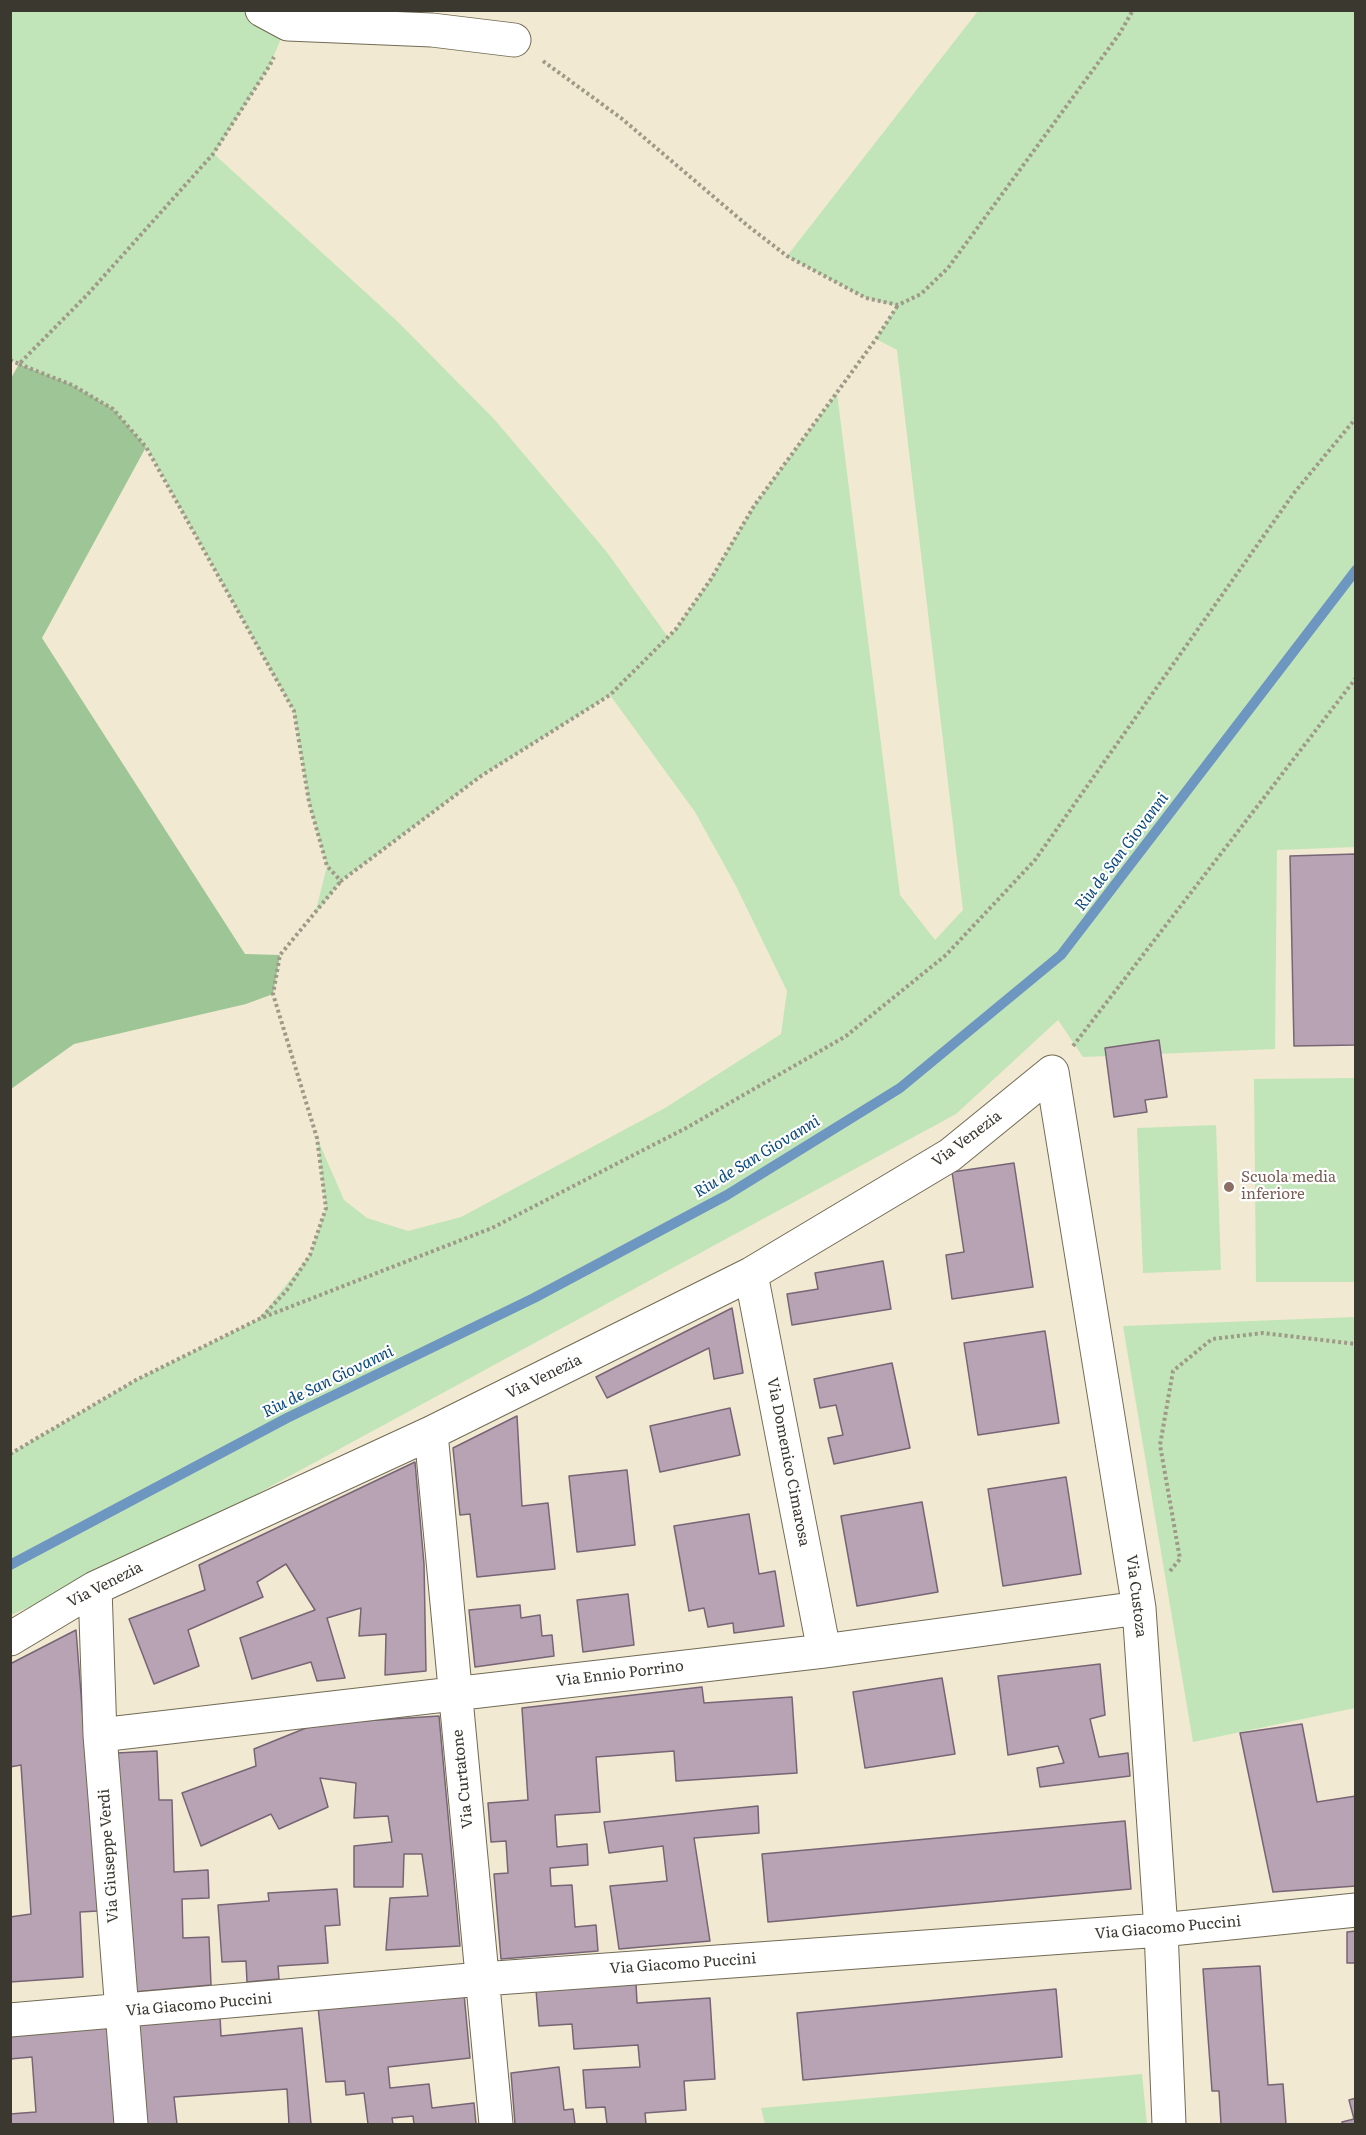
<!DOCTYPE html>
<style>
body{margin:0}
#map{position:relative;width:1366px;height:2135px;overflow:hidden;background:#f1e9d1;font-family:Literata,serif}
canvas{display:block}
.frame{position:absolute;inset:0;border:12px solid #3b382f;pointer-events:none}
</style>
<div id="map">
<canvas width="1366" height="2135"></canvas>
<div class="frame"></div>
</div>
<script>
const g = document.querySelector('canvas').getContext('2d');
g.lineJoin = 'round';
function paint(path, color) { g.fillStyle = color; g.fill(path, 'evenodd'); }
function strokePath(path, color, width, dash) { g.strokeStyle = color; g.lineWidth = width; g.lineCap = dash ? 'butt' : 'round'; g.setLineDash(dash || []); g.stroke(path); }
function drawText(font, color, halo, rows, align = 'center') {
  g.font = font + ' Literata,serif'; g.lineWidth = 4.5; g.setLineDash([]); g.textBaseline = 'middle'; g.strokeStyle = halo; g.fillStyle = color; for (const [text, x, y, turn = 0] of rows) {
    g.save(); g.translate(x, y); g.rotate((+turn || 0) * Math.PI / 180); g.textAlign = isNaN(turn) ? turn : align; if (halo) g.strokeText(text, 0, 0); g.fillText(text, 0, 0); g.restore();
  }
}
const green = new Path2D(`
 M11,11H241L282,36L270,65L214,154L398,322L494,419L606,551L668,637L676,629L711,579L754,506L837,393L900,895L935,940L963,910L897,350L876,339L897,306L866,298L787,256L978,11H1355V847L1277,850L1275,1049L1083,1057L1058,1020L956,1114L137,1559L11,1615L10,1454L136,1380L259,1319L310,1255L326,1208L317,1138L344,1200L367,1218L408,1231L461,1217L665,1108L781,1034L787,991L736,886L695,812L610,695L481,776L341,881L315,914L327,866L309,802L294,711L146,446L113,409L72,385L11,360Z
 M1355,1078V1282H1256L1254,1079Z
 M1216,1125L1221,1270L1143,1273L1137,1128Z
 M1355,1317V1708L1193,1742L1123,1326Z
 M1142,2074L1147,2124H765L761,2108Z`);
const forest = new Path2D(`
 M19,364L72,385L113,409L146,447L42,638L245,954L280,955L273,994L246,1004L74,1044L11,1089L10,380Z`);
const stream = new Path2D(`
 M10,1565L287,1418L534,1298L727,1195L900,1088L1061,955L1356,570`);
const building = new Path2D(`
 M1356,854V1045L1294,1046L1290,856Z
 M1159,1040L1167,1097L1145,1100L1147,1112L1114,1117L1105,1048Z
 M1014,1163L1033,1287L952,1299L946,1255L964,1252L952,1172Z
 M883,1261L891,1309L792,1325L787,1294L818,1289L815,1273Z
 M732,1308L743,1373L714,1379L709,1348L607,1398L596,1377Z
 M1045,1331L1059,1423L978,1435L964,1343Z
 M892,1363L910,1448L834,1464L828,1438L843,1435L836,1405L820,1408L814,1379Z
 M730,1408L740,1455L660,1472L650,1426Z
 M517,1416L522,1506L548,1503L555,1569L477,1577L470,1514L460,1515L453,1448Z
 M415,1462L424,1564L426,1671L385,1675L386,1634L359,1636L361,1608L327,1618L345,1678L317,1681L311,1662L252,1679L240,1638L315,1610L286,1564L257,1582L263,1597L188,1630L199,1666L154,1684L129,1619L205,1590L199,1565Z
 M627,1470L635,1545L577,1552L569,1476Z
 M1066,1477L1081,1574L1003,1586L988,1489Z
 M922,1502L938,1592L857,1606L841,1516Z
 M749,1514L759,1574L775,1571L784,1626L734,1633L733,1623L708,1627L704,1608L689,1611L674,1526Z
 M628,1594L634,1645L583,1652L577,1600Z
 M520,1605L521,1618L540,1615L542,1636L552,1635L554,1656L475,1667L469,1610Z
 M76,1630L98,1911L80,1912L83,1977L10,1982V1917L31,1914L21,1765L10,1767V1664Z
 M1100,1664L1105,1715L1090,1719L1099,1757L1128,1753L1130,1776L1040,1787L1037,1768L1064,1763L1058,1746L1008,1755L998,1676Z
 M942,1678L955,1754L865,1768L853,1692Z
 M702,1687L704,1703L792,1697L797,1773L676,1781L674,1751L596,1757L600,1812L555,1815L557,1847L587,1844L588,1865L550,1868L551,1886L572,1885L575,1927L596,1925L598,1951L501,1959L494,1874L508,1873L506,1841L491,1842L488,1803L528,1800L522,1708Z
 M439,1716L460,1946L386,1950L390,1898L428,1896L422,1854H404L403,1887H354V1846L392,1842L388,1816L354,1818L356,1783L320,1778L328,1807L279,1829L271,1814L201,1846L182,1793L256,1766L254,1749L316,1724Z
 M1302,1724L1317,1802L1356,1796V1886L1273,1892L1240,1733Z
 M157,1751L159,1800H172L174,1872L208,1870L209,1898L182,1899L183,1938L209,1937L211,1985L134,1992L116,1753Z
 M758,1806L759,1833L694,1838L710,1941L619,1949L610,1886L667,1881L663,1846L609,1853L604,1822Z
 M1125,1821L1131,1889L768,1922L762,1854Z
 M337,1889L340,1925L325,1926L328,1963L278,1966L279,1979L247,1982L246,1961L222,1962L218,1905L269,1901L268,1893Z
 M1356,1931V1963H1347V1932Z
 M1260,1966L1268,2085L1283,2084L1286,2124H1221L1219,2091H1212L1203,1969Z
 M636,1983L637,2003L710,1998L715,2079L684,2081L686,2110L645,2113L646,2124H607L605,2107L586,2108L583,2070L640,2067L638,2045L574,2049L572,2024L539,2026L536,1990Z
 M1056,1989L1062,2057L803,2080L797,2013Z
 M464,1994L470,2058L388,2067L390,2088L429,2084L432,2108L474,2103L476,2124H414L413,2116L392,2118L393,2124H368L364,2093L346,2095L345,2081L326,2082L318,2007Z
 M220,2016L221,2036L302,2028L311,2124H289L287,2089L174,2097L177,2124H145L137,2023Z
 M107,2025L116,2124H10V2114L36,2112L32,2057L10,2059V2034Z
 M559,2067L564,2110L573,2109L575,2124H515L511,2073Z
 M1356,2098V2124H1342V2122L1354,2119L1349,2100Z`);
const path = new Path2D(`
 M543,61L621,118L748,226L787,256L866,298L898,305L921,294L948,268L1120,33L1133,10
 M10,360L19,364L87,295L213,154L270,65L274,57
 M19,364L72,385L113,409L146,447L294,711L309,802L327,866L341,881L481,776L610,695L676,629L711,579L754,506L876,339L898,305
 M1073,1046L1356,678
 M262,1317L287,1290L310,1255L326,1208L317,1138L273,994L280,955L341,881
 M10,1454L136,1380L259,1319L492,1228L688,1127L846,1036L946,955L1035,860L1294,493L1356,418
 M1170,1571L1180,1559L1160,1445L1173,1371L1212,1339L1263,1333L1356,1344`);
const minor = new Path2D(`
 M262,10L288,24L432,30L514,40
 M751,1274L824,1651
 M431,1433L496,2124
 M95,1588L100,1735L131,2124
 M10,1639L95,1588L431,1433L751,1274L950,1155L1052,1072L1139,1608L1161,1930L1169,2124
 M100,1735L824,1651L1139,1608
 M10,2020L482,1979L1161,1930L1356,1910`);
const markers = [
 [1229,1187,6,"#8d6e63"]
];
const streetNames = [
 ["Via Venezia",967,1139,-37],
 ["Via Venezia",544,1377,-26],
 ["Via Domenico Cimarosa",788,1462,79],
 ["Via Venezia",105,1585,-27],
 ["Via Custoza",1136,1596,83],
 ["Via Ennio Porrino",620,1674,-7],
 ["Via Curtatone",463,1779,-96],
 ["Via Giuseppe Verdi",109,1856,-94],
 ["Via Giacomo Puccini",1168,1928,-5],
 ["Via Giacomo Puccini",683,1964,-4],
 ["Via Giacomo Puccini",199,2005,-5]
];
const educationNames = [
 ["Scuola media",1241,1178],
 ["inferiore",1241,1195]
];
const waterNames = [
 ["Riu de San Giovanni",1122,852,-53],
 ["Riu de San Giovanni",757,1157,-31],
 ["Riu de San Giovanni",328,1382,-26]
];
paint(green, '#c1e5b9');
paint(forest, '#9dc595');
strokePath(stream, '#6d96c1', 10);
paint(building, '#b7a3b4');
strokePath(building, '#776575', 1.5);
strokePath(minor, '#716a55', 35);
strokePath(path, '#9f9a88', 4, [3, 3]);
strokePath(minor, '#fff', 33);
for (const [x, y, r, color] of markers) { const dot = new Path2D(); dot.arc(x, y, r, 0, 2 * Math.PI); g.fillStyle = color; g.fill(dot); strokePath(dot, '#fff', 2); }
drawText('15px', '#3b382f', '#fff', streetNames);
drawText('15px', '#785e54', '#fff', educationNames, 'left');
drawText('italic 16px', '#09497f', '#fff', waterNames);
</script>
